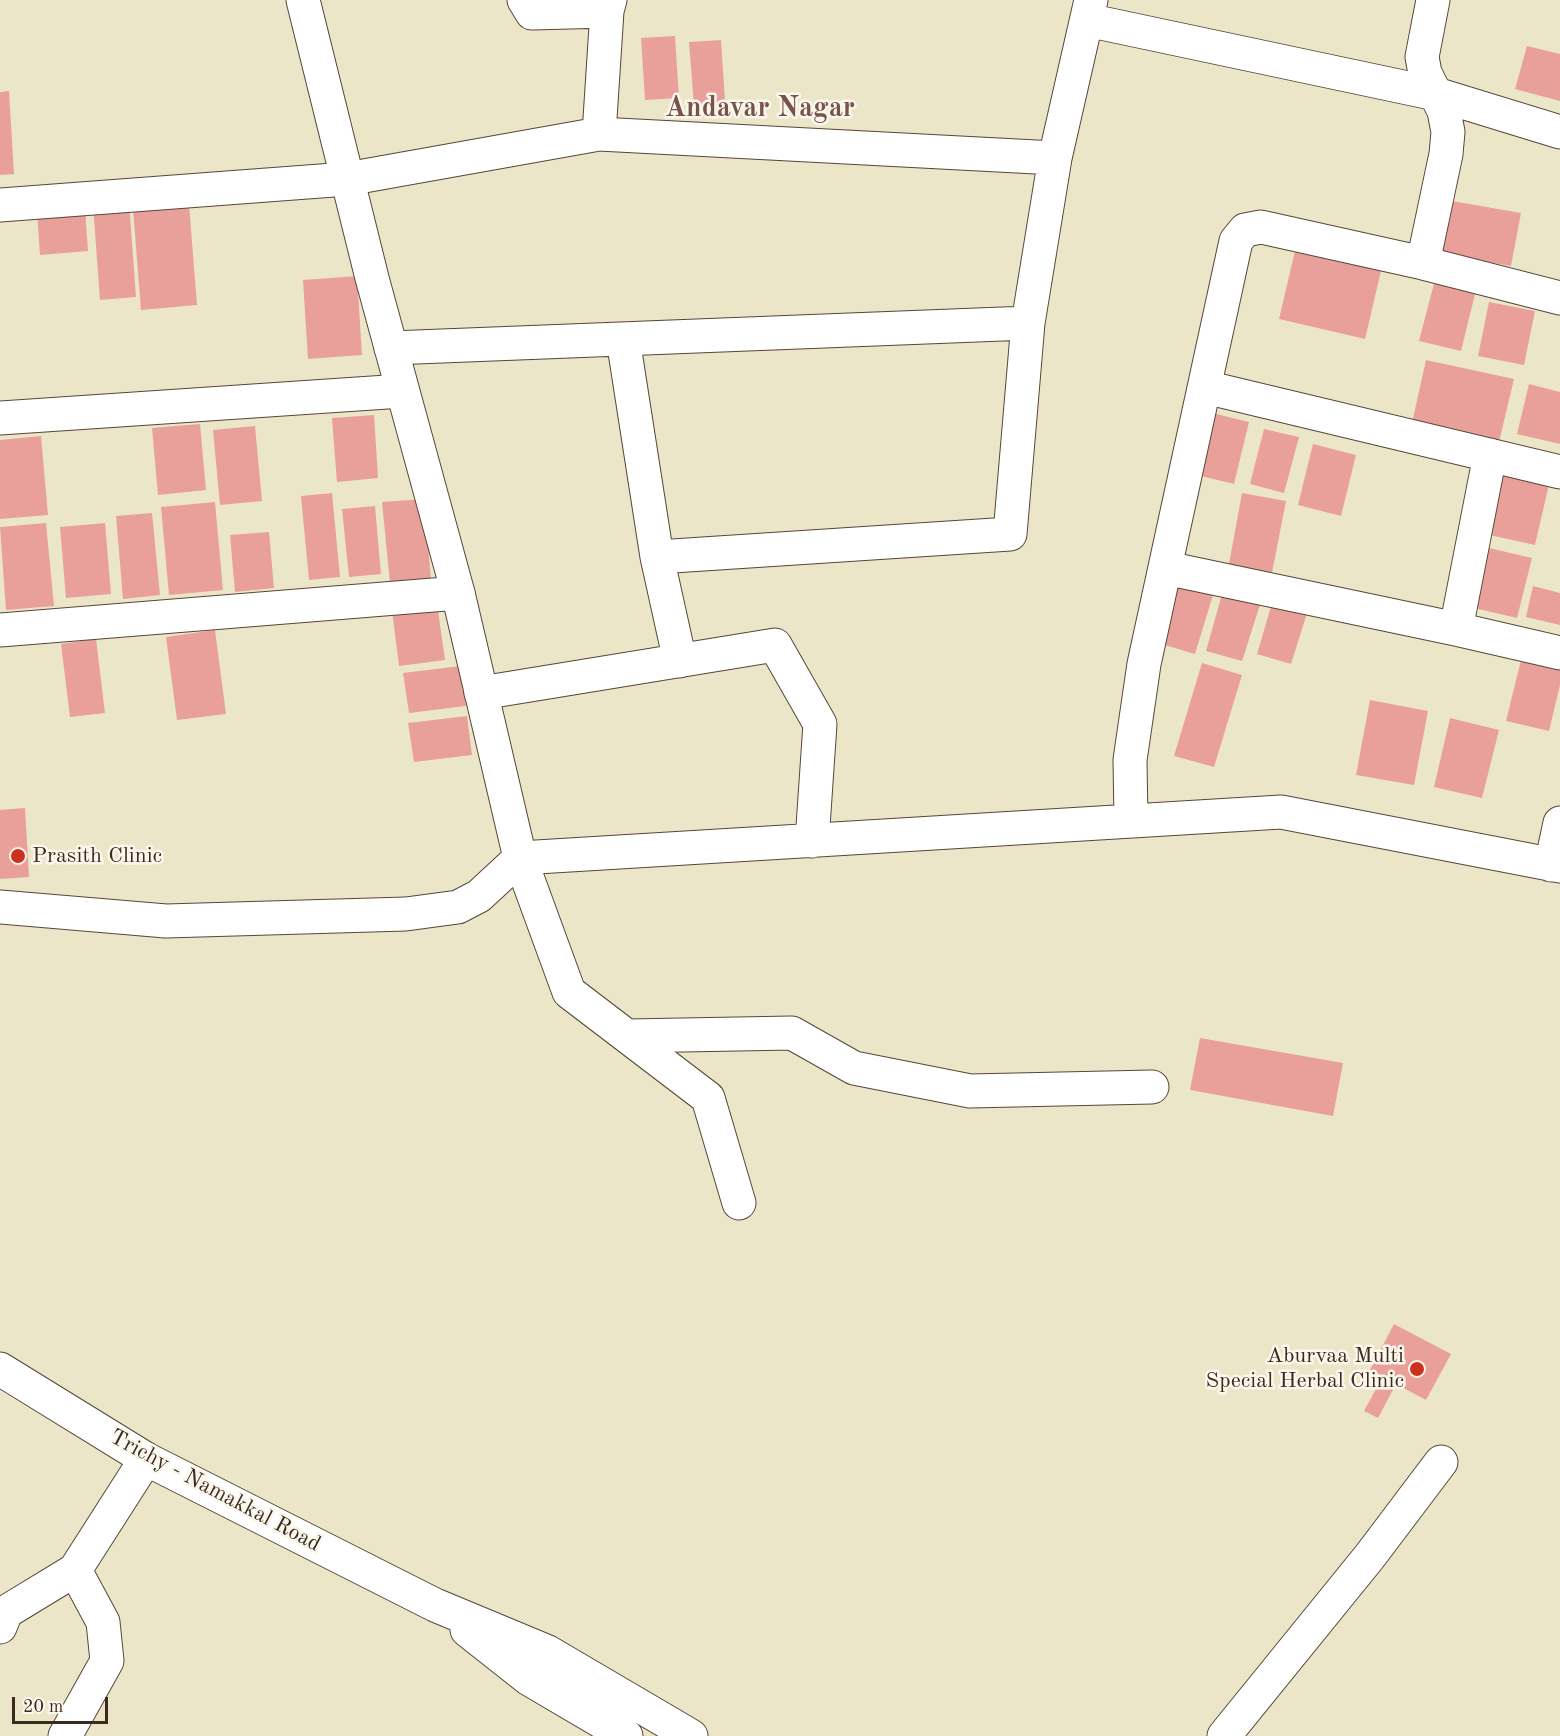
<!DOCTYPE html>
<style>
body{margin:0}
#map{position:relative;width:1560px;height:1736px;overflow:hidden;background:#ece6c9;font-family:"Old Standard TT",serif}
canvas{display:block}
.scale{position:absolute;left:12px;top:1697px;width:96px;height:27px;box-sizing:border-box;border:3px solid #3b2a1e;border-top:0;padding-left:8px;font-size:18px;line-height:21px;white-space:nowrap;color:#3b2a1e;-webkit-text-stroke:4px #fbf7ec;paint-order:stroke}
</style>
<div id="map">
<canvas width="1560" height="1736"></canvas>
<div class="scale">20 m</div>
</div>
<script>
const g = document.querySelector('canvas').getContext('2d');
g.lineJoin = 'round';
function paint(path, color) { g.fillStyle = color; g.fill(path, 'evenodd'); }
function strokePath(path, color, width, dash) { g.strokeStyle = color; g.lineWidth = width; g.lineCap = dash ? 'butt' : 'round'; g.setLineDash(dash || []); g.stroke(path); }
function drawText(font, color, halo, rows, align = 'center') {
  g.font = font + ' "Old Standard TT",serif'; g.lineWidth = 5; g.setLineDash([]); g.textBaseline = 'middle'; g.strokeStyle = halo; g.fillStyle = color; for (const [text, x, y, turn = 0] of rows) {
    g.save(); g.translate(x, y); g.rotate((+turn || 0) * Math.PI / 180); g.textAlign = isNaN(turn) ? turn : align; if (halo) g.strokeText(text, 0, 0); g.fillText(text, 0, 0); g.restore();
  }
}
const building = new Path2D(`
 M675,36L679,98L645,100L641,38Z
 M721,40L726,116L695,118L689,42Z
 M1527,46L1560,54V101L1515,89Z
 M9,91L14,174L0,175V92Z
 M1452,201L1521,213L1511,266L1442,254Z
 M129,202L136,297L100,300L93,205Z
 M189,204L197,305L141,310L133,209Z
 M85,209L88,251L40,255L37,212Z
 M1295,251L1381,271L1365,339L1279,319Z
 M357,276L362,355L308,359L303,280Z
 M1436,276L1477,286L1461,351L1419,341Z
 M1489,302L1535,311L1524,365L1478,356Z
 M1426,360L1514,379L1499,442L1412,423Z
 M1529,384L1560,392V444L1517,434Z
 M1204,411L1249,422L1234,484L1189,473Z
 M374,415L378,478L337,482L332,418Z
 M200,424L206,490L158,495L152,428Z
 M255,426L262,501L220,505L213,430Z
 M1264,429L1299,437L1284,493L1250,484Z
 M41,436L48,515L0,519V440Z
 M1313,444L1356,455L1341,516L1298,505Z
 M1501,468L1550,480L1535,545L1485,534Z
 M332,493L340,577L309,580L301,496Z
 M1242,493L1286,501L1272,573L1229,564Z
 M424,499L431,579L390,583L382,502Z
 M215,502L223,590L169,595L161,507Z
 M375,506L381,574L349,577L342,509Z
 M152,513L160,595L123,599L116,516Z
 M46,523L54,606L6,610L0,527Z
 M105,523L111,594L66,598L60,527Z
 M269,532L274,588L235,592L230,535Z
 M1489,548L1532,558L1517,618L1474,608Z
 M1172,571L1216,585L1195,654L1151,641Z
 M1533,586L1560,593V625L1526,617Z
 M1222,594L1260,605L1242,661L1206,651Z
 M436,596L445,660L399,666L391,602Z
 M1272,603L1307,613L1291,664L1257,654Z
 M215,630L226,714L177,720L166,637Z
 M96,639L105,713L70,717L61,644Z
 M1522,656L1560,665V685L1549,731L1506,721Z
 M1202,663L1242,675L1214,767L1174,756Z
 M460,666L466,706L409,713L403,673Z
 M1370,700L1428,711L1414,785L1356,775Z
 M467,716L472,755L414,762L408,723Z
 M1450,718L1499,730L1482,798L1434,787Z
 M25,808L29,877L0,879V810Z
 M1200,1038L1343,1063L1333,1116L1190,1090Z
 M1394,1324L1451,1354L1426,1400L1396,1384L1378,1418L1364,1411L1383,1376L1370,1370Z`);
const minor = new Path2D(`
 M524,0L532,13L607,11L610,0
 M1433,0L1422,57L1425,73L1444,111L1448,132L1446,154L1423,263L1560,298
 M1087,20L1436,94L1560,132
 M599,134L607,11
 M1055,158L1091,0
 M0,205L347,179L599,134L1055,158L1028,323
 M623,339L657,557
 M391,348L1028,323L1010,534L657,557L680,661
 M1205,387L1560,472
 M0,418L402,391
 M1166,568L1456,629L1560,653
 M1456,629L1490,455
 M0,630L458,593
 M481,693L775,645L820,724L812,841
 M1131,821L1130,760L1144,664L1236,241L1245,230L1261,227L1423,263
 M1551,865L1560,823
 M628,1036L792,1033L854,1068L970,1091L1152,1087
 M739,1203L708,1098L569,992L520,858L1281,812L1560,866
 M0,1627L6,1612L75,1570L146,1459
 M65,1736L107,1661L103,1622L75,1570
 M1224,1736L1370,1556L1441,1462`);
const tertiary = new Path2D(`
 M0,907L166,921L406,914L458,907L479,896L520,858L458,593L372,278L303,0`);
const trunk = new Path2D(`
 M0,1369L146,1459L435,1605L548,1652L691,1736
 M467,1630L529,1679L626,1736`);
const markers = [
 [18,856,8,"#c8321e"],
 [1417,1369,8,"#c8321e"]
];
const poiNames = [
 ["Prasith Clinic",32,856],
 ["Aburvaa Multi",1404,1356,"right"],
 ["Special Herbal Clinic",1404,1381,"right"]
];
const streetNames = [
 ["Trichy - Namakkal Road",215,1491,28]
];
const districtNames = [
 ["Andavar Nagar",760,109]
];
paint(building, '#eaa09a');
strokePath(minor, '#564638', 35);
strokePath(tertiary, '#564638', 35);
strokePath(trunk, '#564638', 35);
strokePath(minor, '#fff', 33);
strokePath(tertiary, '#fff', 33);
strokePath(trunk, '#fff', 33);
for (const [x, y, r, color] of markers) { const dot = new Path2D(); dot.arc(x, y, r, 0, 2 * Math.PI); g.fillStyle = color; g.fill(dot); strokePath(dot, '#fbf7ec', 2); }
drawText('22px', '#3b2a1e', '#fbf7ec', poiNames, 'left');
drawText('22px', '#3b2a1e', '#fbf7ec', streetNames);
drawText('bold 28px', '#785349', '#fbf7ec', districtNames);
</script>
